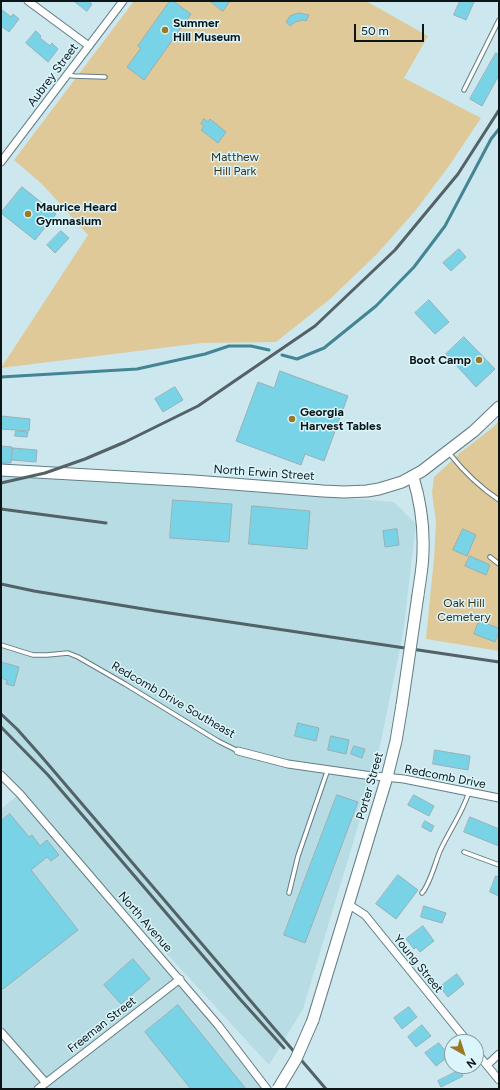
<!DOCTYPE html>
<style>
body{margin:0}
#map{position:relative;width:500px;height:1090px;overflow:hidden;background:#cde7ee;font-family:Figtree,sans-serif}
canvas{display:block}
.frame{position:absolute;inset:0;border:2px solid #0c1618;pointer-events:none}
.north{position:absolute;left:444px;top:1034px;width:40px;height:40px;box-sizing:border-box;background:#daf5fb;border:1px solid #889ca0;border-radius:50%;rotate:141deg;font-size:11px;font-weight:700;line-height:16px;text-align:center;color:#0c1618}
.north::after{content:'';display:block;margin:auto;width:14px;height:18px;background:#9b7823;clip-path:polygon(50% 0,100% 100%,50% 72%,0 100%)}
.scale{position:absolute;left:354px;top:24px;width:70px;height:18px;box-sizing:border-box;border:2px solid #0c1618;border-top:0;padding-left:5px;font-size:12px;line-height:14px;white-space:nowrap;color:#0c1618;-webkit-text-stroke:3px #daf5fb;paint-order:stroke}
</style>
<div id="map">
<canvas width="500" height="1090"></canvas>
<div class="frame"></div>
<div class="north">N</div>
<div class="scale">50 m</div>
</div>
<script>
const g = document.querySelector('canvas').getContext('2d');
g.lineJoin = 'round';
function paint(path, color) { g.fillStyle = color; g.fill(path, 'evenodd'); }
function strokePath(path, color, width, dash) { g.strokeStyle = color; g.lineWidth = width; g.lineCap = dash ? 'butt' : 'round'; g.setLineDash(dash || []); g.stroke(path); }
function drawText(font, color, halo, rows, align = 'center') {
  g.font = font + ' Figtree,sans-serif'; g.lineWidth = 3; g.setLineDash([]); g.textBaseline = 'middle'; g.strokeStyle = halo; g.fillStyle = color; for (const [text, x, y, turn = 0] of rows) {
    g.save(); g.translate(x, y); g.rotate((+turn || 0) * Math.PI / 180); g.textAlign = isNaN(turn) ? turn : align; if (halo) g.strokeText(text, 0, 0); g.fillText(text, 0, 0); g.restore();
  }
}
const built = new Path2D(`
 M45,473L394,502L416,524L403,634L375,770L303,1009L269,1065L32,807L218,1025L271,1089H1V809L20,793L1,766V474Z`);
const green = new Path2D(`
 M134,1H366L428,36L404,78L481,118L449,166L415,211L378,253L329,300L276,342L202,343L1,368L88,235L43,185L14,160Z
 M499,421V651L426,639L434,558L436,522L432,493L434,477L461,452L492,428Z`);
const stream = new Path2D(`
 M282,355L297,359L324,348L376,306L414,267L445,226L491,139L499,129
 M1,377L137,369L205,354L229,346H251L269,350`);
const building = new Path2D(`
 M74,1H91L90,3L92,4L87,11Z
 M170,1H173L191,14L144,80L127,67L141,48L138,46Z
 M210,1H230L223,11Z
 M460,1L474,2L466,20L454,15Z
 M1,9L11,17L13,14L19,19L9,32L1,26Z
 M299,13L309,15L306,21L303,20L295,22L290,26L286,22L290,16Z
 M36,31L41,36L40,38L50,46L52,43L58,49L48,62L26,43Z
 M496,53L499,55V75L482,106L470,99Z
 M204,119L208,122L210,119L226,132L218,143L201,130L204,126L201,124Z
 M22,187L56,214L35,240L1,213Z
 M61,231L69,238L55,253L47,245Z
 M459,249L466,257L451,271L443,263Z
 M429,300L449,322L435,334L415,313Z
 M464,337L495,369L476,387L446,354Z
 M280,371L348,396L324,461L305,454L301,465L236,441L258,382L274,388Z
 M175,387L183,400L163,412L155,399Z
 M1,416L30,419L29,431L1,429Z
 M16,431L28,432L27,437L15,436Z
 M1,446L12,447L11,463H1Z
 M13,448L37,450L36,462L12,460Z
 M173,500L232,504L229,542L170,538Z
 M252,506L310,511L307,549L249,544Z
 M397,529L399,545L385,547L383,531Z
 M463,529L476,535L467,556L453,550Z
 M470,556L490,565L486,575L465,566Z
 M479,621L499,628V632L495,642L474,634Z
 M1,662L19,667L14,686L6,684L7,680L1,678Z
 M298,723L319,728L316,741L295,736Z
 M331,736L349,740L346,754L328,750Z
 M354,746L365,749L362,758L351,754Z
 M435,750L470,756L468,770L433,764Z
 M337,795L358,802L305,943L284,935Z
 M414,795L434,806L429,816L408,805Z
 M10,814L29,837L32,835L40,846L47,840L59,855L51,861L47,857L31,870L78,930L3,989L1,987V821Z
 M470,817L499,829V846L464,832Z
 M425,821L434,826L431,832L422,827Z
 M398,875L418,890L396,919L376,904Z
 M496,876L499,877V896L490,892Z
 M424,906L446,913L442,923L421,917Z
 M423,926L434,941L420,952L416,947L414,949L406,939Z
 M133,959L150,979L121,1004L104,985Z
 M457,974L464,984L448,997L440,987Z
 M178,1005L246,1089H191L145,1032Z
 M409,1007L417,1017L402,1029L394,1018Z
 M422,1025L431,1036L416,1047L408,1037Z
 M439,1043L449,1056L436,1066L425,1053Z
 M460,1070L463,1076L441,1087L438,1081Z`);
const lane = new Path2D(`
 M67,75L74,76L105,77
 M464,90L499,20
 M449,453C464,472 478,486 499,500
 M490,557L499,564
 M1,645L33,655H47L68,653L78,657L125,684L218,741L238,751
 M464,852L499,865
 M289,893L298,856L328,769
 M422,893C430,884 435,863 440,851C449,831 462,814 469,792`);
const street = new Path2D(`
 M28,1L89,46
 M1,162L123,1
 M238,751L288,764L365,775L404,779L499,798
 M1,775L20,794L218,1025L267,1089
 M348,904L365,915L468,1042
 M1,1032L46,1083
 M476,1052L499,1080
 M487,1065L499,1054
 M38,1089L180,979`);
const secondary = new Path2D(`
 M1,470L194,481L323,491L344,492L367,491L379,489L402,482L422,471L474,431L499,407
 M413,477C420,500 424,526 423,551C423,566 420,580 418,595
 M313,1020L387,777L396,741L402,705`);
const rail = new Path2D(`
 M1,483L45,473L85,459L125,442L198,406L315,326L395,250L458,174L499,110
 M1,509L106,523
 M1,584L34,591L156,611L499,662
 M1,714L17,729L41,756L326,1089
 M1,727L48,775L239,998L284,1048`);
const secondaryBridge = new Path2D(`
 M402,705L418,595
 M278,1089L296,1059L313,1020`);
const markers = [
 [165,30,4,"#9b7823"],
 [28,214,4,"#9b7823"],
 [479,360,4,"#9b7823"],
 [292,419,4,"#9b7823"]
];
const poiNames = [
 ["Summer",173,23],
 ["Hill Museum",173,37],
 ["Maurice Heard",36,207],
 ["Gymnasium",36,221],
 ["Boot Camp",471,360,"right"],
 ["Georgia",300,412],
 ["Harvest Tables",300,426]
];
const streetNames = [
 ["Aubrey Street",53,75,-53],
 ["North Erwin Street",264,473,4],
 ["Redcomb Drive Southeast",173,700,30],
 ["Redcomb Drive",445,777,11],
 ["Porter Street",370,786,-74],
 ["North Avenue",145,922,49],
 ["Young Street",418,964,51],
 ["Freeman Street",102,1025,-38]
];
const parkNames = [
 ["Matthew",235,157],
 ["Hill Park",235,171],
 ["Oak Hill",464,603],
 ["Cemetery",464,617]
];
paint(built, '#b8dce4');
paint(green, '#e0c999');
strokePath(stream, '#438594', 3);
paint(building, '#79d3e7');
strokePath(building, '#97b0b6', 1);
strokePath(lane, '#647c82', 5.5);
strokePath(street, '#647c82', 9);
strokePath(secondary, '#647c82', 13);
strokePath(lane, '#fff', 3.5);
strokePath(street, '#fff', 7);
strokePath(secondary, '#fff', 11);
strokePath(rail, '#526266', 3);
strokePath(secondaryBridge, '#647c82', 13, []);
strokePath(secondaryBridge, '#fff', 11);
for (const [x, y, r, color] of markers) { const dot = new Path2D(); dot.arc(x, y, r, 0, 2 * Math.PI); g.fillStyle = color; g.fill(dot); strokePath(dot, '#daf5fb', 1.5); }
drawText('bold 12px', '#0c1618', '#daf5fb', poiNames, 'left');
drawText('12px', '#0c1618', '#daf5fb', streetNames);
drawText('12px', '#3d2f12', '#daf5fb', parkNames);
</script>
